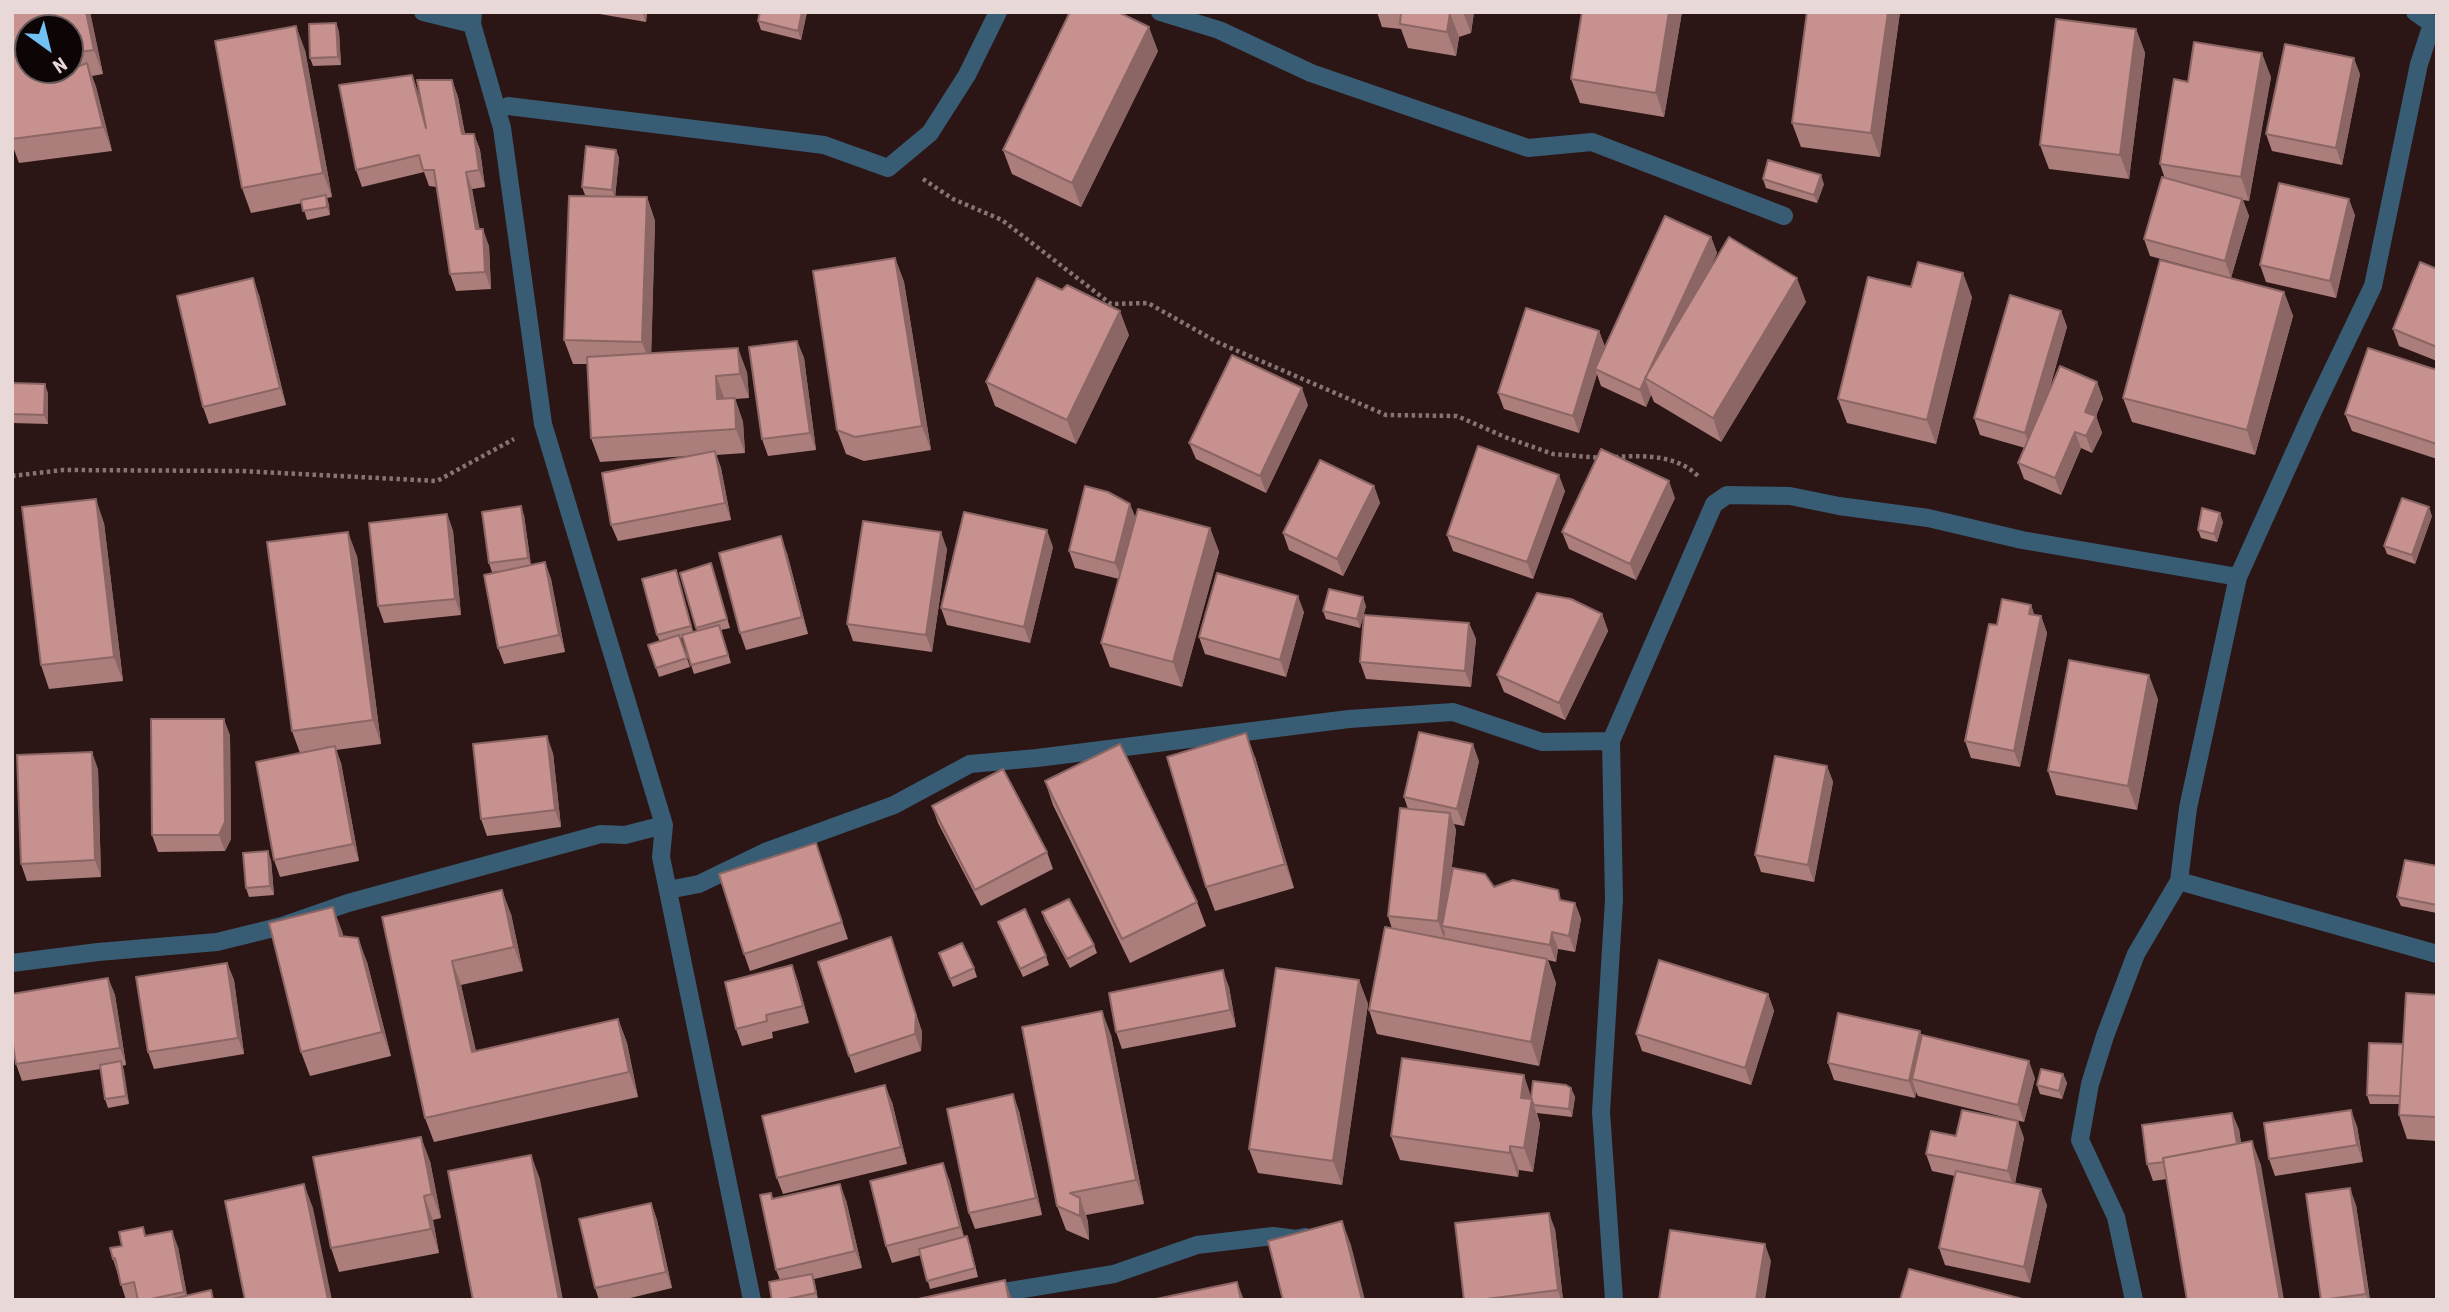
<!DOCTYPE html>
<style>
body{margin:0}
#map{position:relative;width:2449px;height:1312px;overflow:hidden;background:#2b1615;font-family:"Roboto Condensed",sans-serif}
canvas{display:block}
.frame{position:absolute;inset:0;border:14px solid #e8d9d8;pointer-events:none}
.north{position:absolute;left:14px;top:14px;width:70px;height:70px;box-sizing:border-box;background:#0d0505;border:2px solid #655a59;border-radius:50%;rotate:146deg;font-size:19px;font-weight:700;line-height:28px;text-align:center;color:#e8d9d8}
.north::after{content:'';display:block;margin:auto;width:24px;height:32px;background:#71c1f5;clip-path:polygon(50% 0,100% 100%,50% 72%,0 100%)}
</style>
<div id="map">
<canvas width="2449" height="1312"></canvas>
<div class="frame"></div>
<div class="north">N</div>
</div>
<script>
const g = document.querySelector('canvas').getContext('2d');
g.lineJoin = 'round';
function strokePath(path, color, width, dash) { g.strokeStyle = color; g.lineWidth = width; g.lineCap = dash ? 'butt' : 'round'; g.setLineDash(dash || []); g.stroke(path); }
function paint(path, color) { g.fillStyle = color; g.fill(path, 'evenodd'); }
const path = new Path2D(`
 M923,179L953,199L1002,220L1111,304L1148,303L1217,342L1386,415L1457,416L1505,437L1553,454L1602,458
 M1615,457C1643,455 1677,455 1698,476
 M12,476L63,470L241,471L437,481L514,439`);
const street = new Path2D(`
 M423,12L472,24
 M473,12L472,24L502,128L543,424L664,825L661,857L752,1300
 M1160,12L1219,30L1311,73L1528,148L1592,142L1784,216
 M508,106L824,145L888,168L930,133L967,75L998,12
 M2179,881L2437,954
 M668,890L699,884L765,852L894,805L970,764L1037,758L1349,719L1453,712L1542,742L1611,741
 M12,963L98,952L217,942L282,926L348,903L601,834L625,835L664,825
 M955,1300L1114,1274L1197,1245L1273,1236L1296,1239L1305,1237
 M1614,1300L1601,1112L1614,900L1611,741L1714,504L1727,495L1790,496L1839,506L1928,518L2022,540L2238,577
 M2134,1300L2116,1217L2080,1140L2090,1084L2105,1036L2136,954L2179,881L2188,808L2238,577L2313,411L2373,286L2419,64L2432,24L2415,12`);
const wall = new Path2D(`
 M12,12H90L103,74L92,76L96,87L112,151L19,163L12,144Z
 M588,12H647L646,22Z
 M760,12H807L801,40L761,30L758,21Z
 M1377,12H1474L1471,33L1459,37L1456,56L1408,48L1401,29L1382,27Z
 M1682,12L1664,117L1580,103L1571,79Z
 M1900,12L1880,157L1801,147L1792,123Z
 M336,23L339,32L341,65L313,66L310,58Z
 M2136,29L2145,53L2129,179L2049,169L2040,145Z
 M305,50L332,197L327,198L330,215L307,220L302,203L251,213L242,188Z
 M1158,51L1081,207L1012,174L1003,150Z
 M2360,74L2342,165L2272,151L2266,134Z
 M412,75L422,105L452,80L458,97L465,134H474L480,150L485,187L472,189L479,229L489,246L491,289L456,291L450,274L437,187L429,186L424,172L362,187L356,170Z
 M2271,77L2249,201L2243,200L2249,216L2231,278L2150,256L2144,239L2165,179L2160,164L2188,82Z
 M616,150L619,158L615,197H647L655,221L651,353L747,372L749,398L735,399L743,422L745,453L716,455L721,468L731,520L618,541L611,525L688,456L600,462L591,438L587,364H573L564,340L596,197L585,195L582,187Z
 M1763,179L1824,184L1817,203L1766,188Z
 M2355,215L2336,298L2266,282L2260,265Z
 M1711,237L1717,253L1707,275L1806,302L1721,442L1654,402L1651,395L1646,407L1601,386L1597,374L1579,433L1504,409L1498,393L1599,331L1605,347Z
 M895,258L904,282L931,450L864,461L846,454L837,430Z
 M2437,269V361L2399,346L2393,329Z
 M1911,287L1972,297L1936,444L1847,423L1838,399Z
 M2284,292L2293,316L2255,455L2132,422L2123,398Z
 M259,295L286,405L209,424L203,407Z
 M2061,311L2067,327L2047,398L2097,382L2103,399L2096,416L2102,433L2092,453L2081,448L2061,495L2024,479L2018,463L2025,448L1980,435L1974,418Z
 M1129,335L1076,444L995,406L986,382Z
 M797,341L804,358L816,450L768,456L762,439Z
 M2437,370V459L2352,431L2345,414Z
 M12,383L48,393V424L12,423Z
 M1308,405L1266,493L1196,459L1189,443Z
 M1374,486L1380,503L1343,576L1289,550L1283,533Z
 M1565,491L1533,579L1453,551L1447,535Z
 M1675,498L1636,580L1569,549L1562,532Z
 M447,514L453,531L461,615L384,623L378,606Z
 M524,515L531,565L545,562L551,579L565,652L504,664L498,648L508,570L492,572L489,563Z
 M2432,516L2415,564L2387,554L2384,546Z
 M1135,518L1210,528L1219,552L1182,687L1110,667L1101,643L1119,579L1075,568L1069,551Z
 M2223,522L2217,542L2201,538L2198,530Z
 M104,523L123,681L49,689L41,665Z
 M1053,547L1030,643L947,625L941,608Z
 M947,549L932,652L853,641L847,624Z
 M787,553L808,634L746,650L740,633Z
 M357,556L381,744L336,750L341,763L359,861L280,877L274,860L300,753L292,731Z
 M711,563L730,628L721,630L731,663L694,674L682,638H680L690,667L659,677L648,645L660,642L657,635L676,570L693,632L697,631L680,573Z
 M2031,605L2034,615L2041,616L2047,633L2020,767L1971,758L1965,741L1997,625Z
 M1366,606L1360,628L1326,619L1323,611Z
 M1304,612L1286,677L1205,654L1199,637Z
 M1602,614L1608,631L1565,720L1504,692L1497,675Z
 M1469,623L1476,639L1471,687L1366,679L1360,662Z
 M2158,699L2137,810L2056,795L2048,771Z
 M230,735L231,839L225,851L158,852L152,835Z
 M553,753L561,827L487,836L481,819Z
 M1255,757L1294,888L1215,911L1206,887Z
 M1479,761L1464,826L1454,824L1456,830L1450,883L1494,887L1575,903L1581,919L1575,952L1558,949L1556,962L1548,960L1556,983L1539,1066L1377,1034L1369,1010L1392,929L1388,916L1408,809L1404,797Z
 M1827,766L1833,782L1814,882L1761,872L1755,855Z
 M98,769L101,877L27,881L21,864Z
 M1045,781L1197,902L1206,926L1130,963L1053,805Z
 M932,806L1047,852L1053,869L981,906L938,823Z
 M816,843L848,939L750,971L744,954Z
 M271,860L274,895L249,897L246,888Z
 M2437,866V913L2401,906L2397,897Z
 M1042,912L1094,945L1097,953L1070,968L1045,921Z
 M511,914L523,971L461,985L476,1051L618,1019L627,1043L638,1097L434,1142L425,1118L382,917Z
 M998,922L1046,956L1049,965L1023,977Z
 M342,931L343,936L367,962L391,1056L310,1076L301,1052Z
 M939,953L974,968L977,977L953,987Z
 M897,954L922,1032L921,1051L855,1073L849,1056Z
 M227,963L234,980L244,1054L154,1069L148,1052Z
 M792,965L798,982L809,1023L772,1032L773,1038L742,1046L736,1029Z
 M108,978L115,995L126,1065L122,1066L129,1104L108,1108L105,1099L101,1069L22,1081L16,1064Z
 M1359,980L1368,1004L1342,1185L1258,1173L1249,1149Z
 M1229,987L1236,1027L1122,1049L1116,1032Z
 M1768,994L1774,1011L1751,1085L1642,1051L1636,1034Z
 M2437,995V1141L2407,1139L2399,1115V1104H2370L2367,1095Z
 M1111,1035L1144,1204L1086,1215L1088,1222L1089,1240L1066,1230L1057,1206Z
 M1828,1063L2035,1078L2024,1122L1918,1096L1916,1092L1915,1098L1834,1080Z
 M2063,1074L2067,1083L2062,1099L2040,1094L2037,1085Z
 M1571,1088L1575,1097L1572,1117L1537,1113L1540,1124L1533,1172L1519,1170L1518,1177L1400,1160L1391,1136L1531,1097Z
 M892,1102L907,1164L783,1194L777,1178Z
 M1019,1111L1042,1215L975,1229L969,1213Z
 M2357,1126L2363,1162L2275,1176L2269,1159Z
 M2239,1129L2241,1143L2261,1165L2153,1181L2147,1164Z
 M1956,1136L2024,1138L2015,1183L2047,1205L2030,1283L1945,1265L1939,1248L1955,1176L1932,1171L1926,1154Z
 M430,1161L441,1218L433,1220L439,1253L339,1272L331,1248Z
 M949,1179L964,1237L970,1244L978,1277L930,1289L921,1255L892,1263L886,1246Z
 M773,1199L846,1200L862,1268L814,1279L818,1300H772L780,1280L776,1270Z
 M651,1203L657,1220L672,1288L622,1300H599L595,1288Z
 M2356,1205L2370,1300H2321Z
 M1555,1229L1563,1300H1464Z
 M146,1236L178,1247L187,1296L211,1290L214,1300H126L113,1259L122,1246Z`);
const shadedWall = new Path2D(`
 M86,12H90L103,74L94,50Z
 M642,12H647L646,22Z
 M802,12H807L801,40L798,31Z
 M1463,12H1474L1471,33Z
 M1669,12H1682L1664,117L1656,93Z
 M1888,12H1900L1880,157L1871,133Z
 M1450,13L1459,37L1456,56L1447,32Z
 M336,23L339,32L341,65L338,57Z
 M296,26L305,50L332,197L323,173Z
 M1149,27L1158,51L1081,207L1072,183Z
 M2136,29L2145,53L2129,179L2120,155Z
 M2262,53L2271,77L2249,201L2241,177Z
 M2354,58L2360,74L2342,165L2336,148Z
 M87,63L96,87L112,151L103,127Z
 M412,75L418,92L432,145L426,128Z
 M452,80L458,97L468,151L462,134Z
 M474,134L480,150L485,187L479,170Z
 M616,150L619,158L615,199L612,190Z
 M466,172L472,189L483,246L476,229Z
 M1821,175L1824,184L1817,203L1814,195Z
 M326,195L329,204L330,215L327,207Z
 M647,197L655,221L651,366L642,342Z
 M2242,199L2249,216L2231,278L2225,261Z
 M2349,199L2355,215L2336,298L2330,281Z
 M483,229L489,246L491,289L485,272Z
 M1711,237L1717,253L1656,385L1646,378Z
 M895,258L904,282L931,450L922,426Z
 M1963,273L1972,297L1936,444L1927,420Z
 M253,278L259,295L286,405L280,388Z
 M1797,278L1806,302L1721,442L1713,418Z
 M2284,292L2293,316L2255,455L2247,430Z
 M1120,311L1129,335L1076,444L1067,420Z
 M2061,311L2067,327L2031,450L2025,433Z
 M1599,331L1605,347L1595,369L1597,374L1579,433L1573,416Z
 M797,341L804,358L816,450L810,433Z
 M738,348L747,372L749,398L740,374Z
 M716,376L725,400L717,399Z
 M1645,379L1651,395L1646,407L1640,390Z
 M2097,382L2103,399L2096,416L2102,433L2092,453L2086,436L2085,412Z
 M45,384L48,393V424L44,415Z
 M1302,388L1308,405L1266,493L1260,476Z
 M735,398L743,422L745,453L736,429Z
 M2075,432L2081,448L2061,495L2055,478Z
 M715,451L721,468L731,520L725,503Z
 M1559,475L1565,491L1533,579L1527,562Z
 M1669,481L1675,498L1636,580L1630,564Z
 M1374,486L1380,503L1343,576L1337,559Z
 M96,499L104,523L123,681L114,657Z
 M1130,504L1137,521L1122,579L1115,563Z
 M521,506L524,515L531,567L528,558Z
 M2429,507L2432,516L2415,564L2412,555Z
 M2220,513L2223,522L2217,542L2214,534Z
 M447,514L453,531L461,615L455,599Z
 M1210,528L1219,552L1182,687L1173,662Z
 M1047,530L1053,547L1030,643L1024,627Z
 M348,532L357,556L381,744L373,720Z
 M941,532L947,549L932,652L926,635Z
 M781,536L787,553L808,634L802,617Z
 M545,562L551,579L565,652L559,635Z
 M676,570L679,579L694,634L691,626Z
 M1298,596L1304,612L1286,677L1280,660Z
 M1363,597L1366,606L1360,628L1357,619Z
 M2031,605L2037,622L2029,614Z
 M1602,614L1608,631L1565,720L1559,703Z
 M2041,616L2047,633L2020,767L2014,751Z
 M1469,623L1476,639L1471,687L1465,671Z
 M2149,675L2158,699L2137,810L2128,786Z
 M224,719L230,735L231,839L225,851L219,835Z
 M1246,733L1255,757L1294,888L1285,864Z
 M547,736L553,753L561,827L555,810Z
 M1473,744L1479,761L1464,826L1457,809Z
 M335,746L341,763L359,861L353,844Z
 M92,752L98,769L101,877L95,860Z
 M1827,766L1833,782L1814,882L1808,865Z
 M1450,813L1456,830L1445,927L1442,926L1445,933L1444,938L1438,921Z
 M268,851L271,860L274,895L270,886Z
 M502,890L511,914L523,971L514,947Z
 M1575,903L1581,919L1575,952L1569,936Z
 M333,907L342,931L349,960L340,936Z
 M1552,932L1558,949L1556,962L1550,945Z
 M891,937L922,1032L921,1051L915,1034Z
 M358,938L367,962L391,1056L382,1032Z
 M1547,959L1556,983L1539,1066L1531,1042Z
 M452,961L461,985L481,1076L472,1052Z
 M227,963L234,980L244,1054L238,1038Z
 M792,965L798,982L809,1023L803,1006Z
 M1223,970L1229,987L1236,1027L1230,1010Z
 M108,978L115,995L126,1065L120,1048Z
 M1359,980L1368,1004L1342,1185L1333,1161Z
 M1768,994L1774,1011L1751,1085L1745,1068Z
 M1102,1011L1111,1035L1144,1204L1136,1180Z
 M618,1019L627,1043L638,1097L629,1072Z
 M1920,1031L1926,1048L1912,1079L1916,1092L1915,1098L1909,1081Z
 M121,1061L124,1070L129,1104L126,1096Z
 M2029,1061L2035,1078L2024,1122L2018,1105Z
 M2063,1074L2067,1083L2062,1099L2059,1091Z
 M1524,1075L1540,1124L1533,1172L1524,1148L1521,1098Z
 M885,1085L892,1102L907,1164L901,1147Z
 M1571,1088L1575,1097L1572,1117L1569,1109Z
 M1013,1094L1019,1111L1042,1215L1036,1198Z
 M2351,1110L2357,1126L2363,1162L2357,1145Z
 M2232,1113L2239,1129L2244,1168L2238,1151Z
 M2018,1121L2024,1138L2014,1188L2008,1171Z
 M421,1137L430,1161L441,1218L432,1194Z
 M2252,1141L2261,1165L2284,1300H2280Z
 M1510,1146L1519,1170L1518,1177L1510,1153Z
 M531,1155L540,1179L563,1300H559Z
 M943,1163L949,1179L966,1244L960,1227Z
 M304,1184L313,1208L332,1300H328Z
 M840,1184L846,1200L862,1268L855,1251Z
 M2350,1188L2356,1205L2370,1300H2368L2366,1294Z
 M2041,1189L2047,1205L2030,1283L2024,1267Z
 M424,1196L433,1220L439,1253L431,1229Z
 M1080,1198L1088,1222L1089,1240L1080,1216Z
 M651,1203L657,1220L672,1288L666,1272Z
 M1549,1213L1555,1229L1563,1300H1561L1558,1290Z
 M1342,1221L1351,1245L1365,1300H1362Z
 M172,1231L178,1247L188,1300H187L184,1292Z
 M1765,1244L1771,1261L1765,1300H1756Z
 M812,1274L815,1283L818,1300L816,1293Z
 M1005,1280L1012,1300H1009Z
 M1237,1282L1244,1300H1241Z`);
const building = new Path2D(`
 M12,12H86L94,50L71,53L74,68L87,63L103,127L12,139ZM28,28H70V70H28Z
 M760,12H802L798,31L758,21Z
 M1070,12H1118L1149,27L1072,183L1003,150Z
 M1401,12H1454L1450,13L1447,32L1400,24Z
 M1582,12H1669L1656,93L1571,79Z
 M1807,12H1888L1871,133L1792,123Z
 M2056,19L2136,29L2120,155L2040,145Z
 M336,23L338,57L310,58L309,24Z
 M296,26L323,173L242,188L215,41Z
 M2194,42L2262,53L2241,177L2160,164L2174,79L2188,82Z
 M2285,44L2354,58L2336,148L2266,134Z
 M412,75L426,128L417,80H452L462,134H474L479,170L466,172L476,229H483L485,272L450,274L434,170H423L419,155L356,170L339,85Z
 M586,146L616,150L612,190L582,187Z
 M1768,160L1821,175L1814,195L1763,179Z
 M2162,177L2242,199L2225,261L2144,239Z
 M2279,183L2349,199L2330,281L2260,265Z
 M326,195L327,207L303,211L301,200Z
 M569,196L647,197L642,342L564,340Z
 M1665,216L1711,237L1640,390L1595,369Z
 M1729,237L1797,278L1713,418L1645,378Z
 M895,258L922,426L855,437L837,430L813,271Z
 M2160,260L2284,292L2247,430L2123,398Z
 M1918,262L1963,273L1927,420L1838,399L1868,277L1911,287Z
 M2420,262L2437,269V347L2393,329Z
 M253,278L280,388L203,407L177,296Z
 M1037,278L1062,290L1067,285L1120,311L1067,420L986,382Z
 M2010,295L2061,311L2025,433L1974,418Z
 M1526,308L1599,331L1573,416L1498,393Z
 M797,341L810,433L762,439L749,347Z
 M738,348L740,374L716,376L717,399L735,398L736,429L591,438L587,357Z
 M2368,348L2437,370V444L2345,414Z
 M1232,355L1302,388L1260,476L1189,443Z
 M2060,366L2097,382L2085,412L2096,416L2086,436L2075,432L2055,478L2018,463Z
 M12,383L45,384L44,415L12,414Z
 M1478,446L1559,475L1527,562L1447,535Z
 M1601,449L1669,481L1630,564L1562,532Z
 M715,451L725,503L611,525L602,473Z
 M1320,460L1374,486L1337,559L1283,533Z
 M1085,486L1108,492L1130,504L1115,563L1069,551Z
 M2402,498L2429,507L2412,555L2384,546Z
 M96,499L114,657L41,665L22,507Z
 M521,506L528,558L489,563L482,512Z
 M2202,508L2220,513L2214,534L2198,530Z
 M1138,509L1210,528L1173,662L1101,643Z
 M964,512L1047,530L1024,627L941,608Z
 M447,514L455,599L378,606L369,523Z
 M863,521L941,532L926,635L847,624Z
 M348,532L373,720L292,731L267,542Z
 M781,536L802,617L740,633L719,553Z
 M545,562L559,635L498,648L484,575Z
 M711,563L727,619L696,628L680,573Z
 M676,570L691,626L657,635L642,579Z
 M1217,573L1298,596L1280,660L1199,637Z
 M1329,589L1363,597L1357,619L1323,611Z
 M1537,593L1571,599L1602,614L1559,703L1497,675Z
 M2002,599L2031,605L2029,614L2041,616L2014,751L1965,741L1989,624L1997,625Z
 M1364,615L1469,623L1465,671L1360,662Z
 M719,625L728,655L691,665L682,635Z
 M679,635L687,658L656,668L648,645Z
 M2069,660L2149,675L2128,786L2048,771Z
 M151,719H224L225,822L219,835H152Z
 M1419,732L1473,744L1457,809L1404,797Z
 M1246,733L1285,864L1206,887L1167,757Z
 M547,736L555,810L481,819L473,744Z
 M1120,744L1197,902L1122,939L1045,781Z
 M335,746L353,844L274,860L256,762Z
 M92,752L95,860L21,864L17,755Z
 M1775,756L1827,766L1808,865L1755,855Z
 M1003,769L1047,852L975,890L932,806Z
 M1400,808L1450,813L1438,921L1388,916Z
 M816,843L842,922L744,954L719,874Z
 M268,851L270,886L246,888L243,853Z
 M2405,860L2437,866V905L2397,897Z
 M1453,868L1485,874L1494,887L1513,880L1558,890L1560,900L1575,903L1569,936L1552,932L1550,945L1442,926Z
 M502,890L514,947L452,961L472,1052L618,1019L629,1072L425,1118L382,917Z
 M1069,899L1094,945L1067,959L1042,912Z
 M333,907L340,936L358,938L382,1032L301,1052L269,923Z
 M1025,909L1046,956L1020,969L998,922Z
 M1385,927L1547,959L1531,1042L1369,1010Z
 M891,937L916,1015L915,1034L849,1056L818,962Z
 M962,943L974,968L950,979L939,953Z
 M1659,960L1768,994L1745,1068L1636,1034Z
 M227,963L238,1038L148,1052L136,977Z
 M792,965L803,1006L766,1015L767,1021L736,1029L725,982Z
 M1276,968L1359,980L1333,1161L1249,1149Z
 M1223,970L1230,1010L1116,1032L1109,993Z
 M108,978L120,1048L16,1064L12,1039V994Z
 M2406,993L2437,995V1117L2399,1115Z
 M1102,1011L1136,1180L1070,1193L1080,1198V1216L1057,1206L1022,1027Z
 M1838,1013L1920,1031L1909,1081L1828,1063Z
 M1922,1035L2029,1061L2018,1105L1912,1079Z
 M2369,1043L2403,1044L2400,1096L2367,1095Z
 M1402,1058L1524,1075L1521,1098L1532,1099L1524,1148L1510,1146V1153L1391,1136Z
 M121,1061L126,1096L105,1099L100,1065Z
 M2041,1069L2063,1074L2059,1091L2037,1085Z
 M1533,1081L1566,1085L1571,1088L1569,1109L1534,1105L1531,1099Z
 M885,1085L901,1147L777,1178L762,1116Z
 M1013,1094L1036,1198L969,1213L947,1109Z
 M1962,1110L2018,1121L2008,1171L1926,1154L1931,1131L1956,1136Z
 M2351,1110L2357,1145L2269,1159L2264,1123Z
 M2232,1113L2237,1144L2163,1158L2164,1162L2147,1164L2142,1125Z
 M421,1137L432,1194L424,1196L431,1229L331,1248L313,1157Z
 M2252,1141L2280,1300H2187L2163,1158Z
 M531,1155L559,1300H473L448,1171Z
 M943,1163L960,1227L886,1246L870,1181Z
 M1956,1171L2041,1189L2024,1267L1939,1248Z
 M304,1184L328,1300H245L225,1201Z
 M840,1184L855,1251L776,1270L760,1195L771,1193L772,1199Z
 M2350,1188L2366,1294L2321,1300L2306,1194Z
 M651,1203L666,1272L595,1288L579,1219Z
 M1549,1213L1558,1290L1478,1300H1464L1455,1223Z
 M1342,1221L1362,1300H1283L1268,1241Z
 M143,1227L145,1236L172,1231L184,1292L146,1300H138L134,1282L121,1285L115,1258L113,1259L110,1248L122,1246L119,1232Z
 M1670,1230L1765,1244L1756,1300H1659Z
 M967,1236L975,1268L927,1281L919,1249Z
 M1909,1269L2026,1300H1900Z
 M812,1274L816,1293L782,1300H772L769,1282Z
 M1005,1280L1009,1300H918V1299Z
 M1237,1282L1241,1300H1156V1299Z
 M211,1290L213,1300H168Z`);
strokePath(path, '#867473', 4.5, [3.5, 3.5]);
strokePath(street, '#385c73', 18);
paint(wall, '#ab7d7b');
paint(shadedWall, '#8b6664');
paint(building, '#c7918f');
strokePath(building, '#8b6664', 2);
</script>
